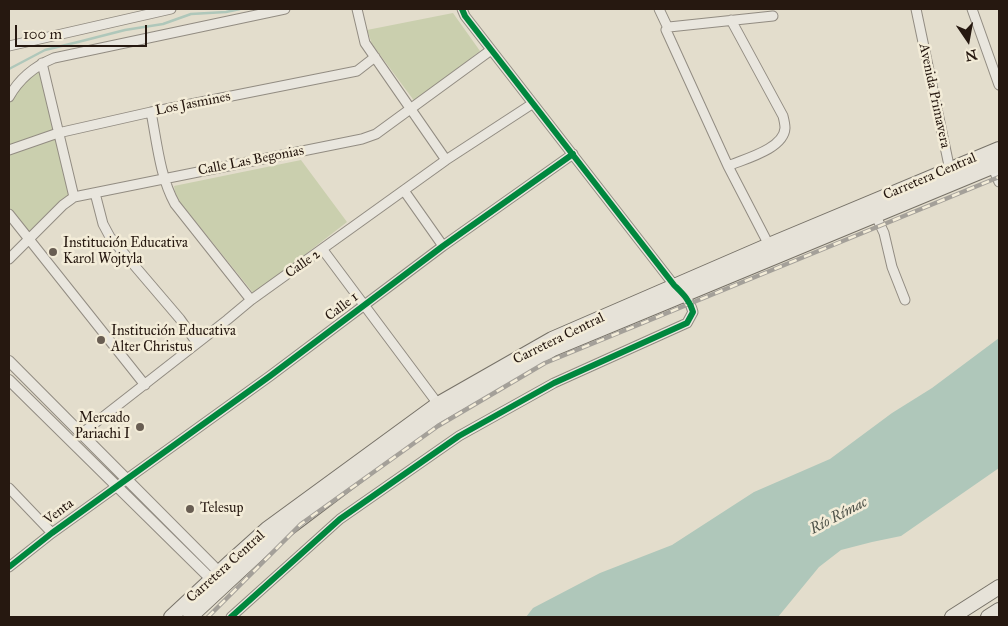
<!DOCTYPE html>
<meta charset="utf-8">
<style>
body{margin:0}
#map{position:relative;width:1008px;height:626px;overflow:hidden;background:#e3ddcc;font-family:"IM FELL Great Primer",serif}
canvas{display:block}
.frame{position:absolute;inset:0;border:10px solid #261810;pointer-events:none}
.north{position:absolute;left:943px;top:15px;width:50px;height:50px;-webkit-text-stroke:4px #f3ecd8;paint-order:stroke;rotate:168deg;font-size:14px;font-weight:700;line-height:20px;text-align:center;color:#261810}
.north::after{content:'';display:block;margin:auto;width:18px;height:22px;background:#261810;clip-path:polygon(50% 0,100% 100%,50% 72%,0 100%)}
.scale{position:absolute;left:15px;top:25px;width:132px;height:22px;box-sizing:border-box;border:2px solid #261810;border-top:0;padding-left:6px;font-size:15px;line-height:18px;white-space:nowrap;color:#261810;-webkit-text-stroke:4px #f3ecd8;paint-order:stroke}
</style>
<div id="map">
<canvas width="1008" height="626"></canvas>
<div class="frame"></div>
<div class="north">N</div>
<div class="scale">100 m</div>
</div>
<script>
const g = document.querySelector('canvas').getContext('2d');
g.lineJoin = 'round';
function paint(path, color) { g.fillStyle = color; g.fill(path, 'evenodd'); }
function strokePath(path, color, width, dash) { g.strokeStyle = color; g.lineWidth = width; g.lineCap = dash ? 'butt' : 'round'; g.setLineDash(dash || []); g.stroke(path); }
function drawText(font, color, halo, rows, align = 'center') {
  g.font = font + ' "IM FELL Great Primer",serif'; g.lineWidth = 5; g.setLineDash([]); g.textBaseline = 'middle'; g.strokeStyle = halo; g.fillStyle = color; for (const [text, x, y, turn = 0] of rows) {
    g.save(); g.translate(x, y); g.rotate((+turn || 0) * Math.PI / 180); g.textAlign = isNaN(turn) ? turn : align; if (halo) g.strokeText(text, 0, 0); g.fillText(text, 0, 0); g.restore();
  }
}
const green = new Path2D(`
 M453,13L480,51L415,102L372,44L367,30Z
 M40,67L55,131L9,147V102L19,87Z
 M56,135L71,197L61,203L29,233L9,207V153Z
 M301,160L347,222L254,294L180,202L175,192L174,186Z`);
const water = new Path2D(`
 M999,338V468L901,536L872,542L841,550L819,567L778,617H526L533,608L600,573L672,545L754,492L830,459L892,413L932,388Z`);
const stream = new Path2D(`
 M9,69L45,50L78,42L125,30L163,24L191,14L226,12L240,9`);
const minor = new Path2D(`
 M357,9L365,43L446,160
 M659,9L668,28
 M916,9L951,175
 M972,9L999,85
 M9,46L171,9
 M42,63L74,197
 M9,97C19,79 35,66 54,58L285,9
 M151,112C157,143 160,177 175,204L251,300
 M9,150L58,133L151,112L357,71L375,57
 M728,166C744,159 784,149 785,128C785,124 784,120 783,116L731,20
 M992,166L999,182
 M405,192L443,246
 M95,193L103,224L110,237L180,319L197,343
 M9,214L145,385
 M875,214L884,233L892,267L905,300
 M771,249L728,166L666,30L669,27L773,16
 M323,250L438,404
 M9,259L63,205L74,197L362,139L376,134L491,50
 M81,434L227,320L251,300L446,160L532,104
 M9,488L52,533
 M9,567L52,533L270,376L443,246L573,154
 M231,617L340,519L459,436L554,383L687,323L693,312C690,300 682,293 674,285L465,16L462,9`);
const tertiary = new Path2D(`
 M9,361L223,576
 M9,380L215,583`);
const trunk = new Path2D(`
 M171,617L229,563L267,529L438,404L552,339L769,245L999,149
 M190,617L274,539L434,418L553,349L999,164
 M952,617L999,587
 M988,617L999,610`);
const rail = new Path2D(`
 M208,617L301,524L438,426L545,363L999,177`);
const cycleway = new Path2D(`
 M9,567L52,533L270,376L443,246L573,154
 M231,617L340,519L459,436L554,383L687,323L693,312C690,300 682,293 674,285L465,16L462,9`);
const markers = [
 [53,252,5,"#685d52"],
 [101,340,5,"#685d52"],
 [140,427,5,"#685d52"],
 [190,509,5,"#685d52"]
];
const streetNames = [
 ["Avenida Primavera",934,96,78],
 ["Los Jasmines",193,104,-11],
 ["Calle Las Begonias",251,161,-11],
 ["Carretera Central",930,177,-23],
 ["Calle 2",303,264,-35],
 ["Calle 1",342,307,-37],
 ["Carretera Central",559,339,-26],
 ["Venta",59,512,-37],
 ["Carretera Central",226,567,-42]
];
const poiNames = [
 ["Institución Educativa",63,244],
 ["Karol Wojtyla",63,260],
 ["Institución Educativa",111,332],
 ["Alter Christus",111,348],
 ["Mercado",130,419,"right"],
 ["Pariachi I",130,435,"right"],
 ["Telesup",200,509]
];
const waterNames = [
 ["Río Rímac",839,516,-28]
];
paint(green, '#cacfae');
paint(water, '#afc7ba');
strokePath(stream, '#afc7ba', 2.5);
strokePath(minor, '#928c82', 11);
strokePath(tertiary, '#928c82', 12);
strokePath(trunk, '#777268', 16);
strokePath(minor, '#e9e6de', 9);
strokePath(tertiary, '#e9e6de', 10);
strokePath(trunk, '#e6e2d8', 14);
strokePath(rail, '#a4a099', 4.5);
strokePath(rail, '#f3ecd8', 2.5, [8]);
strokePath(cycleway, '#00873e', 6);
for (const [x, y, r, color] of markers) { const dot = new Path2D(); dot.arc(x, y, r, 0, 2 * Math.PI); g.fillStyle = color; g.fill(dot); strokePath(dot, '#f3ecd8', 2); }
drawText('14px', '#261810', '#f3ecd8', streetNames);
drawText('14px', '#261810', '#f3ecd8', poiNames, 'left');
drawText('italic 15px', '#4e5249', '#f3ecd8', waterNames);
</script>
